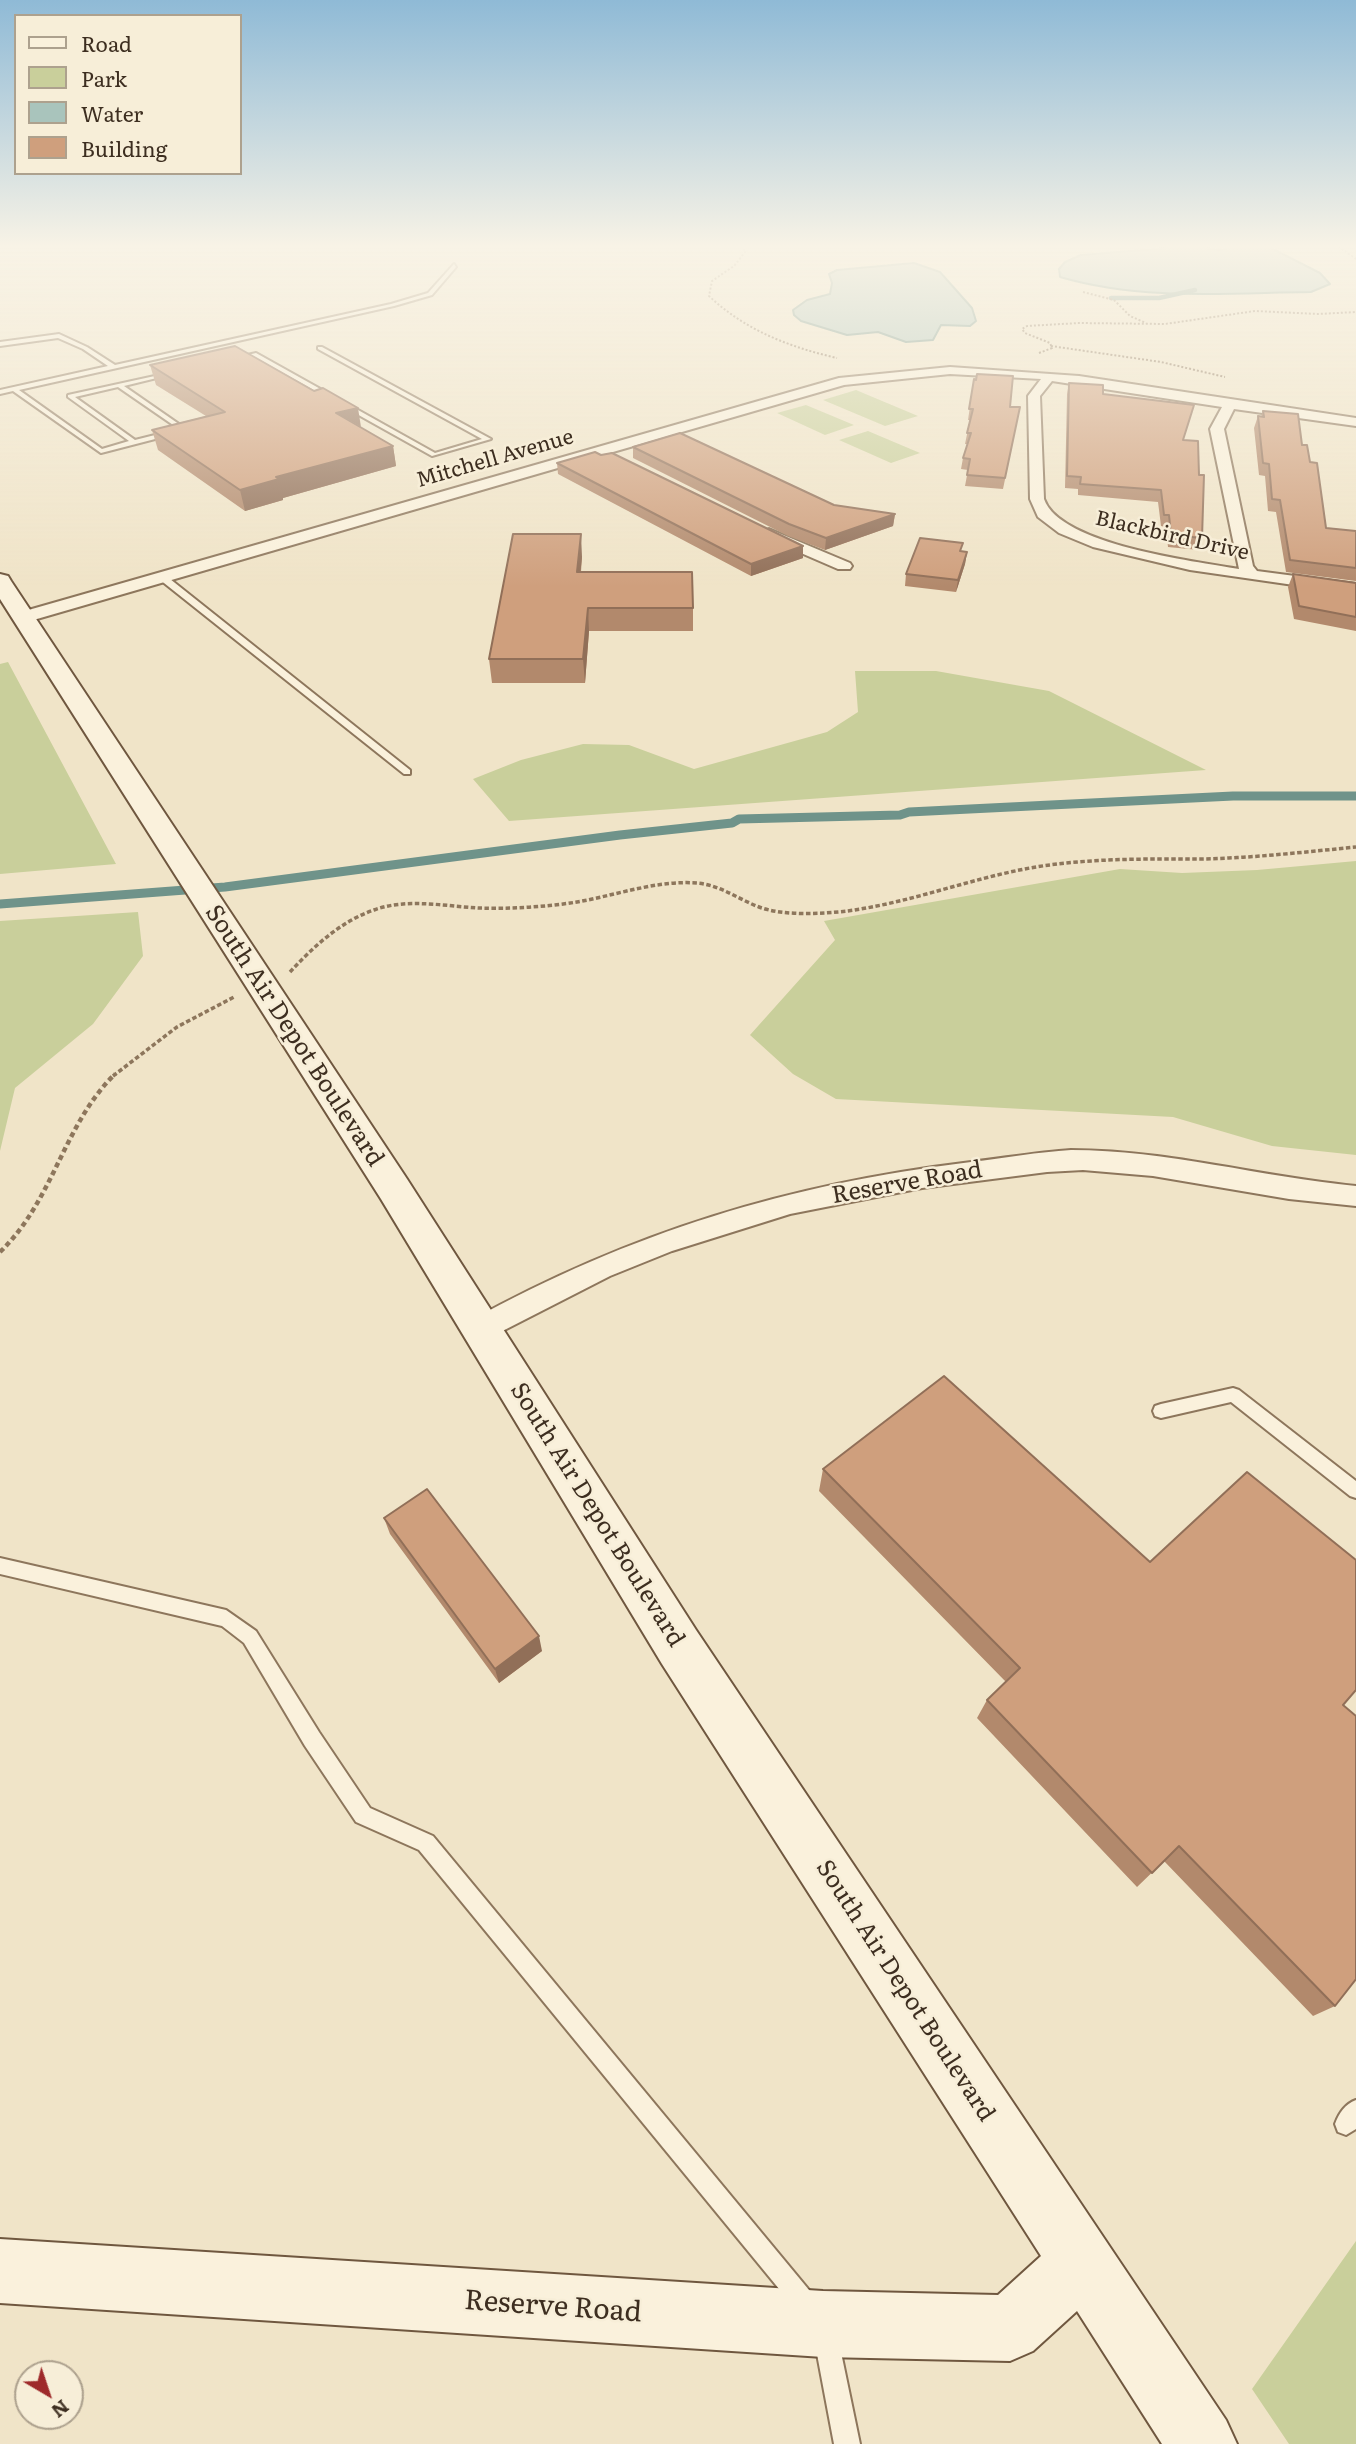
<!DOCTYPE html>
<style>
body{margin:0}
#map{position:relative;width:1356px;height:2444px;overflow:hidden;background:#f0e4c8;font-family:Literata,serif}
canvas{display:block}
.legend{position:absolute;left:14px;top:14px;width:228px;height:161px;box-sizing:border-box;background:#f7eed8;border:2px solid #ada18e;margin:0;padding:9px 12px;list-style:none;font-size:21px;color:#3d2e20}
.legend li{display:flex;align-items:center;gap:14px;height:35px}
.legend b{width:35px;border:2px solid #ada18e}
.north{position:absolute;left:14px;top:2360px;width:70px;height:70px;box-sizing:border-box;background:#f7eed8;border:2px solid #ada18e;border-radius:50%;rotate:141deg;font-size:19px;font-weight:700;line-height:28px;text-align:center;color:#3d2e20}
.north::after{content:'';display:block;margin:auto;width:24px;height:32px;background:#9e2a2b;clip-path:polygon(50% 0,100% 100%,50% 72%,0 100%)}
</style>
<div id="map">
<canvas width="1356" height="2444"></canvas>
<ul class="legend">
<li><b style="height:9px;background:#faf1dc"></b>Road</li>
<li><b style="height:19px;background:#c9cf9b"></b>Park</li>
<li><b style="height:19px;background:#a9c4bc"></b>Water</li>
<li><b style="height:19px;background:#cf9f7d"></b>Building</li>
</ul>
<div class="north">N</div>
</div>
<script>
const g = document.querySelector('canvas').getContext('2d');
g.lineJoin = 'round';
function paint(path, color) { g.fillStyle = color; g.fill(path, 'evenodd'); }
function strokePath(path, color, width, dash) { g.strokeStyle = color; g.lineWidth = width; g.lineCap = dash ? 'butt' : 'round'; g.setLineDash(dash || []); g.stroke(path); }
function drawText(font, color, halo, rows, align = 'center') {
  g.font = font + ' Literata,serif'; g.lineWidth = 5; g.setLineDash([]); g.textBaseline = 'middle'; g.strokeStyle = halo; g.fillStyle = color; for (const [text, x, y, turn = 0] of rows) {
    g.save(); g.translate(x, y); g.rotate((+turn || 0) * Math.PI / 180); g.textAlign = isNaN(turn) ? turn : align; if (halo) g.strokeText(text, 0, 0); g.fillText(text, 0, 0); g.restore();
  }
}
const green = new Path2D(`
 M856,390L918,416L885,426L823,400Z
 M806,405L854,425L825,435L777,413Z
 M868,431L920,453L891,463L839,440Z
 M8,662L116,864L0,874V664Z
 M855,671H936L1049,691L1206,770L509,821L473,779L521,760L583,744L629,745L694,769L827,732L858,712Z
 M1356,861V1155L1272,1146L1173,1117L836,1099L793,1074L750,1035L835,940L824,921L1120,869L1182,873L1257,870Z
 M138,912L143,956L93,1024L15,1088L0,1151V921Z
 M1356,2241V2444H1289L1252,2389Z`);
const water = new Path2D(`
 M1227,244H1262L1269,247L1320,273L1330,284L1311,292C1227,293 1142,301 1060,277L1059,269L1065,262L1081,255L1192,246L1219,250L1226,249Z
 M914,263L940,272L972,308L976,321L970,326L941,325L933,340L906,342L878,332L847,335L801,321L794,315L793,310L807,300L830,294L832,283L829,274L837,270Z`);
const streamFar1 = new Path2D(`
 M1111,298H1159L1195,290`);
const stream = new Path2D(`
 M0,904L225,887L620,835L732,823L739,819L900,815L909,812L1233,796H1356`);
const pathFar2 = new Path2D(`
 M737,244L746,251L734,266L712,281L709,296C745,330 789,347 837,358
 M1335,244L1356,259
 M1083,292L1114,300L1130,316L1146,323
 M1051,346L1161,362L1225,377
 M1039,353L1052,348L1050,343L1025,333L1022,329L1027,326L1079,323L1165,324L1255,311L1318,314L1356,312`);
const pathFar1 = new Path2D(`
 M290,972C313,947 341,921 374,910C406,898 444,906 478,908C509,909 546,907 577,902C617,895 657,880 697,883C720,885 738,899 759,907C783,916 821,914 847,911C909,903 969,879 1030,868C1087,858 1144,859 1201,859C1253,858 1305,852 1356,847
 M113,1076L177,1027L234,997`);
const path = new Path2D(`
 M0,1252C54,1200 63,1125 115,1074`);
const lane = new Path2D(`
 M454,264L456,267L432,295L394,306L19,390L102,449L129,441L68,397V395L173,372V374L124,386L186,429V431L101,453L13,391L0,394V390L108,366L83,349L58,338L0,346V342L59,334L87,347L115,365L391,304L428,293ZM118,387L179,429L135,440L75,397Z
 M318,347H322L491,439L432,456L253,356L233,361L230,359L256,353L435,453L482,439L318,349Z
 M159,575H165L410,770V774H404L159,579Z
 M1233,1388L1239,1390L1356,1481V1498L1350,1496L1231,1402L1161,1418L1155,1416L1153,1411L1155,1406L1161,1404Z
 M0,1558L226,1610L256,1631L319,1732L370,1808L433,1836L814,2296L818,2304L814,2312L806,2316L798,2312L419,1850L356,1822L305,1746L244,1643L222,1626L0,1574Z
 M1356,2100V2129L1346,2135L1338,2132L1335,2124C1339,2113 1345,2104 1356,2100Z
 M826,2326L835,2329L838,2338L860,2444H834L814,2338L817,2329Z`);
const street = new Path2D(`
 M950,367L1079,376L1356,418V426L1234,409L1224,429L1253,566L1257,571L1356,584V594L1190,570L1093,547L1059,533L1038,517L1030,499L1028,396L1041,379L950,374L844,385L30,621H18L16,617L18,613L839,378ZM1052,381L1222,407L1210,429L1239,569C1194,561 1060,545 1044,499L1040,396Z
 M769,529L850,563L852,566L850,569H838L764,537L761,534L764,531Z
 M1071,1150C1167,1150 1261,1177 1356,1186V1206L1289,1199L1153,1176L1083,1170L1047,1172L922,1188L790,1214L672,1251L610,1276L481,1342L470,1339L466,1330L470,1321C631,1232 789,1184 971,1162C1005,1158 1038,1152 1071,1150Z`);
const secondary = new Path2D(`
 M0,574L8,576L11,581L407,1179L696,1630L1226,2420L1237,2444H1162L1077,2311L1033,2351L1010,2361L823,2357L0,2303V2239L823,2291L998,2295L1041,2256L662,1664L381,1199L0,599Z`);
const wall = new Path2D(`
 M150,365L361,428L393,446L396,466L283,498V500L245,511L158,450L152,430L206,416L156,385Z
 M974,379L1010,407H1020L1003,489L965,486L968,470L961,469L963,458L967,444H965L970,420H968Z
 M1069,383L1103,394L1183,440L1202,538L1199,550L1168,547L1166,527L1161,526L1158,502L1078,495V489L1065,488L1067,394Z
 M1263,411L1302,445L1310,462L1326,528L1356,531V581L1286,572L1276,512L1268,511L1265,476L1259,475L1254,428L1258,416L1261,417Z
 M633,447L834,505L895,514L893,526L825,550L788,536L633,458Z
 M557,463L803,558L751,576L558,474Z
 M962,551L967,552L965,564L956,592L905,586L906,574Z
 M582,557L581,572L693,608V631H589L585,683H492L489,659Z
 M1293,574L1356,583V631L1294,619L1288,587Z
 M823,1469L1150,1562L1343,1705L1335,2006L1313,2016L1164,1861L1137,1887L977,1718L987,1700L1006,1682L819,1491Z
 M384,1518L542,1651L499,1683L390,1534Z`);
const shadedWall = new Path2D(`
 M358,408L361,427L336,413Z
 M393,446L396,466L283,498V500L245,511L240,490L276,477Z
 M895,514L893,526L825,550L826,538Z
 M581,534L582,557L578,595L577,572Z
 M803,546V558L751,576V564Z
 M967,552L965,564L956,592L958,580Z
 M588,608L589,631L585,683L583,659Z
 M539,1636L542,1651L499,1683L495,1669Z`);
const building = new Path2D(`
 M235,346L314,391L323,388L358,408L336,413L393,446L276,477L279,479L240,490L152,430L225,412L150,365Z
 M977,374L1013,376L1010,407H1020L1005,478L967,475L970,459L963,458L971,433H967L973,409H969L974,379L976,380Z
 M1069,383L1103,385V394L1194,405L1183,440L1198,441L1199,475H1204L1202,538L1171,535L1169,515H1164L1161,490L1080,484L1081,477L1067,476Z
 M1263,411L1298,414L1302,445H1307L1310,462L1317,463L1326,528L1356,531V568L1290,560L1280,500L1272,499L1269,464L1263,463L1258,416L1264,417Z
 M680,433L834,505L895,514L826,538L789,524L633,447Z
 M595,452L601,455L612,453L803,546L751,564L557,463Z
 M513,534H581L577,572H692L693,608H588L583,659H489Z
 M920,538L963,543L960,551L967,552L958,580L906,574Z
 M1293,574L1356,583V617L1299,606Z
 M944,1376L1150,1562L1247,1472L1356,1560V1690L1343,1705L1356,1716V1979L1335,2006L1179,1846L1152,1873L987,1700L1020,1668L823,1469Z
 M427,1489L539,1636L495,1669L384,1518Z`);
const farStreetnames = [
 ["Mitchell Avenue",495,459,-16],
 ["Blackbird Drive",1172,536,13]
];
const streetNames = [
 ["South Air Depot Boulevard",294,1036,57],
 ["Reserve Road",907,1183,-10],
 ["South Air Depot Boulevard",597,1515,58],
 ["South Air Depot Boulevard",905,1991,57]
];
const nearStreetnames = [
 ["Reserve Road",553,2307,4]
];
paint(green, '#c9cf9b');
paint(water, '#a9c4bc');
strokePath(water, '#6f938a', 2);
strokePath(streamFar1, '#6f938a', 4.5);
strokePath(stream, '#6f938a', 9);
strokePath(lane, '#8d765c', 4);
strokePath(street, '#8d765c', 4);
strokePath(secondary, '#6f573f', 4);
strokePath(pathFar2, '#8d765c', 2, [2, 2]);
strokePath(pathFar1, '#8d765c', 3.5, [4.5, 2.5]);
strokePath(path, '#8d765c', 4.5, [5, 3.5]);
paint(lane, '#faf1dc');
paint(street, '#faf1dc');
paint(secondary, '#faf1dc');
paint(wall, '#b2896c');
paint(shadedWall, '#916f58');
paint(building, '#cf9f7d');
strokePath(building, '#916f58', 2);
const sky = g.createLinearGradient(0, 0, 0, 587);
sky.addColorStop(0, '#8fbad6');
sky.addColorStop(0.42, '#f8f3e6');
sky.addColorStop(1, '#f8f3e600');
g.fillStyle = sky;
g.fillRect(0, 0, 1356, 587);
drawText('21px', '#3d2e20', '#f7eed8', farStreetnames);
drawText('24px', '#3d2e20', '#f7eed8', streetNames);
drawText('28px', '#3d2e20', '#f7eed8', nearStreetnames);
</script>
